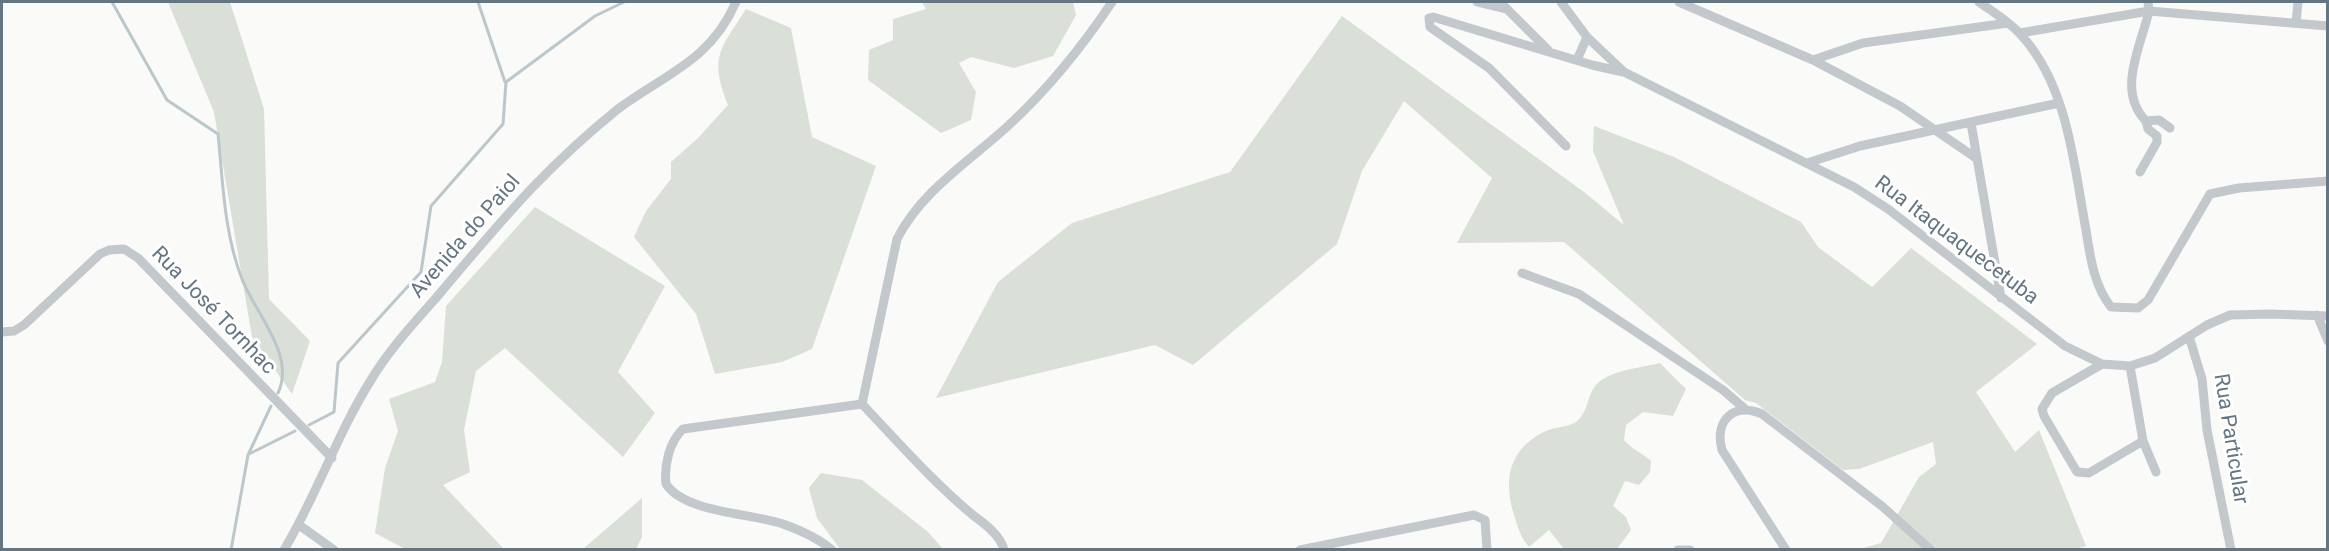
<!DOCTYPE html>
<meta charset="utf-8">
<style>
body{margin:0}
#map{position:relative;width:2329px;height:551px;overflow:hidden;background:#fafaf8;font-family:Roboto,sans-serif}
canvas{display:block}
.frame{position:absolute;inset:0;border:3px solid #657683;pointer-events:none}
</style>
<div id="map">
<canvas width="2329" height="551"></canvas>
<div class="frame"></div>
</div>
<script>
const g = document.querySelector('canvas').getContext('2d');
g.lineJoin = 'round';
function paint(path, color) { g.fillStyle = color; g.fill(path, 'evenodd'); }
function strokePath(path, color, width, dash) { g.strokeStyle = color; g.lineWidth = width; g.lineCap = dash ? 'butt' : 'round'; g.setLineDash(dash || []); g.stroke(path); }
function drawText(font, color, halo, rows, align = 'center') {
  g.font = font + ' Roboto,sans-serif'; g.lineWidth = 6; g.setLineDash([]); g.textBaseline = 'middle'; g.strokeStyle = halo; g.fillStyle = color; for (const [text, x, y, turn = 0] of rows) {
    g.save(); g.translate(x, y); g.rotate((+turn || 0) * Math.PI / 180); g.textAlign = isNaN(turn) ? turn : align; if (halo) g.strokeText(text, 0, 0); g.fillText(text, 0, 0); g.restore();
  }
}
const green = new Path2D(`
 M168,2H230L264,109L269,299L310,341L292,394L252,337L214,112Z
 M922,2H1073L1076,15L1053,56L1014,68L971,57L959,63L976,92L971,120L941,133L868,80L869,50L893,40V19L926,9Z
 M746,9L791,28L812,137L876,166L812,349L782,362L715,374L696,314L634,237L646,211L671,179V162L698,138L728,105C709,56 720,50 746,9Z
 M1342,16L1584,192L1624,225L1593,151L1594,126L1674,157L1801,222L1818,247L1872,287L1911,248L2037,344L1976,392L2015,452L2039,430L2086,546L2072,550L1860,549L1881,543L1919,477L1936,464L1933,442L1859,469L1843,470L1756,403L1745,400L1564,242L1457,243L1492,178L1404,101L1362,171L1337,244L1193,365L1155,345L936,398L998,282L1072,223L1230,172Z
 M535,207L665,286L618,372L655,413L623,457L505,348L476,371L464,430L470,472L443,485L504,549H405L375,533L385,468L398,431L389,399L435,382L442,362L446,306Z
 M1660,363L1686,389L1673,416L1643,412L1626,425L1624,440C1633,450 1642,453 1651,461L1650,472L1639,485L1625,481L1613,506L1626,517L1631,530L1617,549H1564L1549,530L1529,547C1520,537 1518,527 1514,515C1503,479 1509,448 1546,431C1557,426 1572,428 1580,418C1587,410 1588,398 1593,389C1604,370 1641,368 1660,363Z
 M821,473L862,480L928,532L943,549H840L817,518L809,488Z
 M642,498V537L636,549H583Z`);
const stream = new Path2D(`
 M112,2L167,100L218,134C223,183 224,233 242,279C255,313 296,355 278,393
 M478,2L505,82
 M309,425L334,412L338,363L421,272L431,206L503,124L506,82L595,16L624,2
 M249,454L295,431
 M231,550L248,455L271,406`);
const minor = new Path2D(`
 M1477,2L1506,9
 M1500,2L1548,50
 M1561,2L1587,37L1624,72L1854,187L1888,209L2065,346L2102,364L2130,366L2155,358L2207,325L2230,315L2270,314L2328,316
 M1679,2L1813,60L1900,106L1976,158
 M1979,2C1993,12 2010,22 2022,36C2068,87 2074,165 2086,230C2090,256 2094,286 2111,307L2138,308L2148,300L2210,194L2239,188L2328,181
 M2148,2L2149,11C2141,46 2116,91 2146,121L2159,120L2170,128
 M2296,23L2298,2
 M2020,33L2149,11L2328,26
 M1577,60L1587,37
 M1813,60L1863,43L2008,23
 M1971,123L2001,298
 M1566,146L1489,68L1430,27L1429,18L1433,17L1592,65L1623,72
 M1807,163L1860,146L2059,103
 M2140,172L2157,142V136L2148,129L2146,121
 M1522,273L1579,294L1723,390L1745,409
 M2317,315L2328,341
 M2,332L14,331L24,325L100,254L109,250L124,249L138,258L332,458
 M2189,336L2202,379L2207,430L2231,550
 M2102,364L2052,393L2042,409L2044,416L2077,472L2089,473L2143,441L2130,366
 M862,404L897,239C922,190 970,161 1009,125C1049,88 1082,47 1112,2
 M862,404C898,442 933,482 974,516C985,524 1001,536 1004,550
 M2143,441L2156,472
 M299,525L334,550
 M284,550C317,495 337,434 371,380C388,351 413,324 436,298C467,261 498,224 531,189C558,161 588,133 618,109C667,73 710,61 736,2
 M832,550C818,538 800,530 783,524C752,513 685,513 666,484C664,466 669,442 683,429L862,404
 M1300,550L1474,515L1485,520L1487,550
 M1678,550H1690
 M1786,550L1722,450C1714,420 1734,402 1762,414L1883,507L1931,550`);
const streetNames = [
 ["Avenida do Paiol",466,237,-49],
 ["Rua Itaquaquecetuba",1956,241,37],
 ["Rua José Tornhac",213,311,46],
 ["Rua Particular",2230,439,81]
];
paint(green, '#dadfd7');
strokePath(stream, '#bbc7cb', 3);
strokePath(minor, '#c3c8cc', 9);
drawText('21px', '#657683', '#fff', streetNames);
</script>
